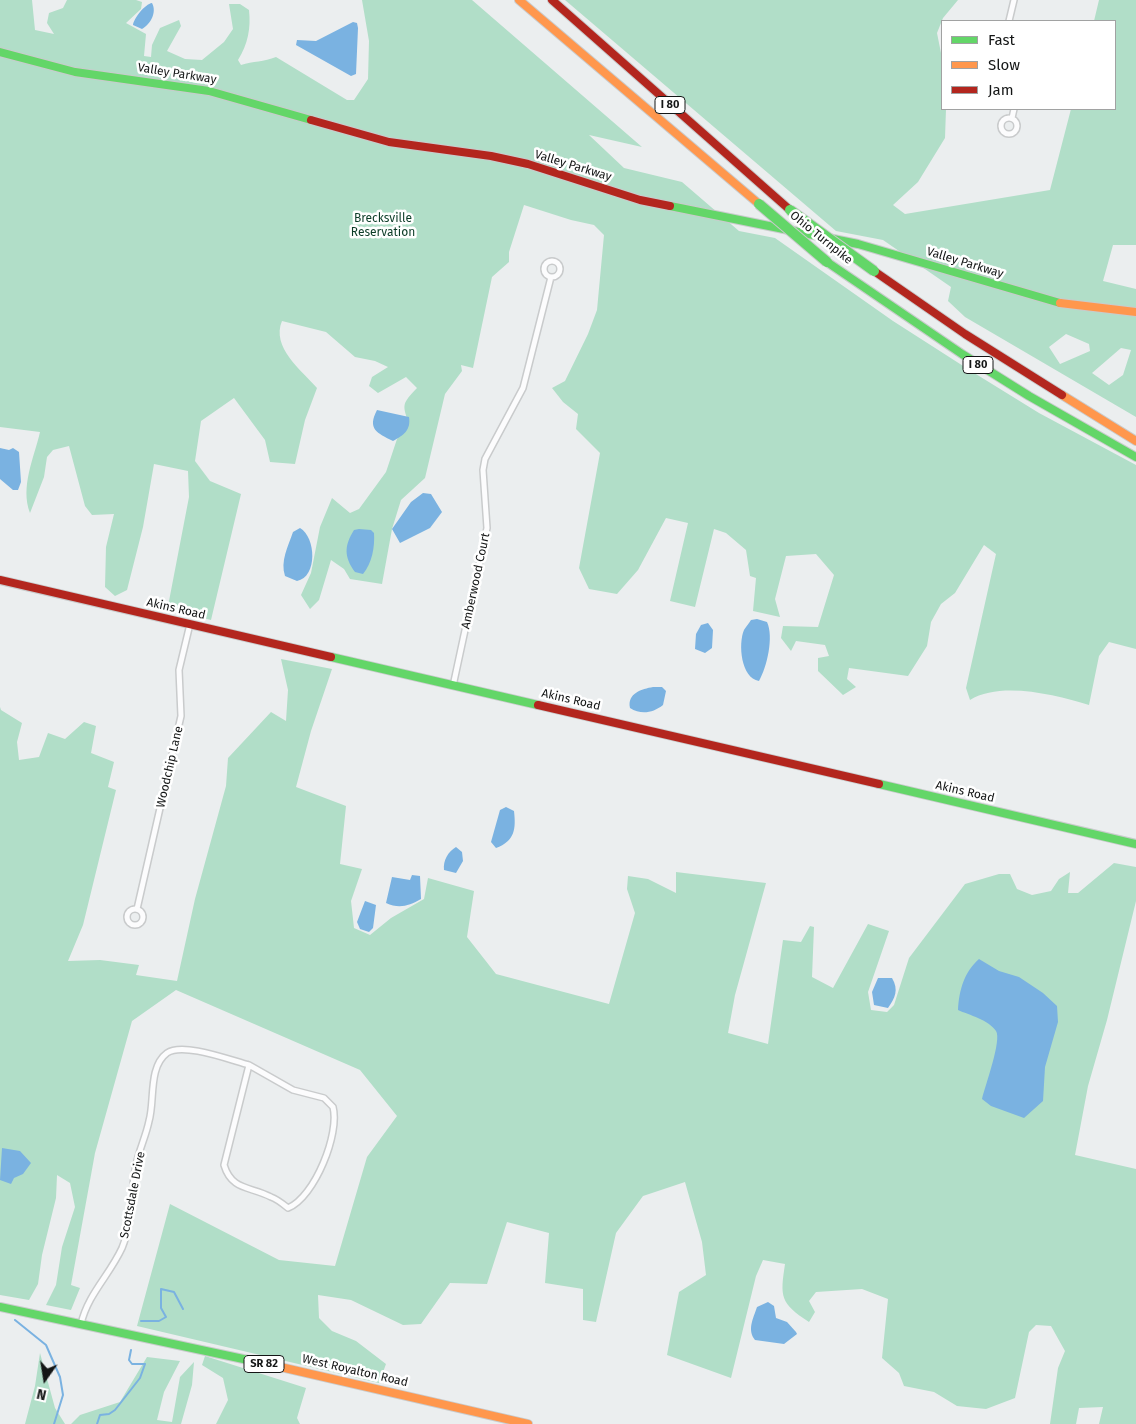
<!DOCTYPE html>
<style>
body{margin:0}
#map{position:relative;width:1136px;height:1424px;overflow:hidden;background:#ebeeef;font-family:"Fira Sans",sans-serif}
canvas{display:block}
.legend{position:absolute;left:941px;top:20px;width:175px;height:90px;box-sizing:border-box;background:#fff;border:1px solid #a1a2a2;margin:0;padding:6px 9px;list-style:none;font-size:15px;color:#141616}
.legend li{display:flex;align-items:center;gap:10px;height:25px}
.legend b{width:25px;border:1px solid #a1a2a2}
.north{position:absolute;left:20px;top:1354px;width:50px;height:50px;-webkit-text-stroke:4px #fff;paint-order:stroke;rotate:193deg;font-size:14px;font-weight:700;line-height:20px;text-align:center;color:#141616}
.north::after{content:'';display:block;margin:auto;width:18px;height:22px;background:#141616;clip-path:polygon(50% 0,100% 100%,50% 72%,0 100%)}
</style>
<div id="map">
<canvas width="1136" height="1424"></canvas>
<ul class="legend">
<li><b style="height:6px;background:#63d668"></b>Fast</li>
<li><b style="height:6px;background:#ff974d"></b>Slow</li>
<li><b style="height:6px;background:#b3261e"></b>Jam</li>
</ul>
<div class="north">N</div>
</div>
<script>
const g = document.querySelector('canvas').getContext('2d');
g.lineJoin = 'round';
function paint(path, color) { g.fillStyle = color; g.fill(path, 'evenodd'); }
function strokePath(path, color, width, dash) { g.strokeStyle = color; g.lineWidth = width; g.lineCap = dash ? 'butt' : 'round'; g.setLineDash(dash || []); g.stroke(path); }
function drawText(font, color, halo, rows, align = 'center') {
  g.font = font + ' "Fira Sans",sans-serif'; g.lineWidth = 5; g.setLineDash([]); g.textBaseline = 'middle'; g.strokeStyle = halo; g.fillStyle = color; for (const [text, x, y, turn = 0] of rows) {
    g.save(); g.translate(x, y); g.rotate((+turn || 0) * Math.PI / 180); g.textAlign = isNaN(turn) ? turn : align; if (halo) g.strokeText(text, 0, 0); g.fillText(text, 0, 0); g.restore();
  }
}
const green = new Path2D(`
 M0,0H32L35,30L54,34L47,23L49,13L63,8L67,0H136L142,2L141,9L126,23L146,34L144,56L151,57L152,45L160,28L179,20L181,26L167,51L185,59L202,60L224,42L233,29L229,4H240L249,10C251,28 248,44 238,60L241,65C253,61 264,62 276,57L347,100H354L368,79L369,41L362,0H472L642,147L589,135L624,168L682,182L739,231L775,238L893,321L971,371L1039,413L1136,465V649L1109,642L1099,656L1089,705C1056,695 1001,681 970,700L966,688L996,554L984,545L955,593L941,604L931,622L927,646L908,676L849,668L847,679L856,687L843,695L818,671V658L829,656L825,645L796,641L791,651L781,638L783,626L818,627L834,575L816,554L786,556L775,599L780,617L753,611L756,578L750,576L746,550L726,533L714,529L695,607L670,601L688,523L666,518L638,570L617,594L589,589L579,568L600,453L576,429L578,414L563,402L552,388L565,381L588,334L597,310L604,235L594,225L571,220L524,205L509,252V262L492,277L473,368L461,365L462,371L445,394L425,478L401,500L392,529L382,584L350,579L344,569L331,560L319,600L310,609L301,595L311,573L320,527L332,498L350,513L359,509L386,472L397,439L409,424C402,404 402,404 417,388L406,377L378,393L369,386L372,377L388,367L375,361L355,357L326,332L282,321C271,347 301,370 317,388L305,420L295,464L270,462L265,440L234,398L201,421L195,461L210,481L241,494L211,620L172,610L169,601L189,497L188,471L154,464L143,527L127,590L115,596L105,587L106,547L114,514L92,515L85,506L69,446L53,450L47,457L44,477L30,513C20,487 34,458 40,432L0,427Z
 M565,0H958L943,18L937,33L942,58V109H946L945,138L918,182L893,205L905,214L1050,190L1071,109H1115V21H1094L1099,0H1136V245H1113L1103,281L1136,289V417L965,317L948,301L951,287L883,240L836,231ZM1066,334L1089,344L1090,351L1060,364L1049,347ZM1121,348L1131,350L1123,375L1109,385L1092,373Z
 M281,659L332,669L311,731L296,787L346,806L340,864L362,869L351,901L354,928L370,935L391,918L424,899L428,878L474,891L467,937L496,974L609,1004L635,913L627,889L628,876L648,879L676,893V872L766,883L735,995L728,1033L768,1044L783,940L801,942L810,926L814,927L812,977L833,988L868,924L889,931L868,992L871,1010L887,1012L894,1005L909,958L965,884L999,874H1010L1017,889L1032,895L1051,891L1059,879L1070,872L1068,893H1078L1114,863L1136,867V901L1107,1020L1088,1086L1075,1155L1136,1169V1424H1099L1103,1407L1079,1408L1076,1424H1050L1058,1368L1065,1351L1051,1326L1036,1325L1029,1332L1015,1398L986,1409L957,1406L934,1392L904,1386L899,1373L882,1358L888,1299L862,1289L816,1292L809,1301L815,1312L809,1322C780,1303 780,1297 785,1264L763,1260L756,1276L731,1378L667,1355L679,1292L706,1275L702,1242L685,1182L643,1196L616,1233L596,1322L583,1320V1289L545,1283L549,1233L507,1222L487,1284L450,1283L421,1324L403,1325L351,1300L318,1295L319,1318L332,1331L356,1341L386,1364L379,1383L137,1326L170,1204L279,1260L335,1266L367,1157L397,1116L360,1070L176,990L132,1021L95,1153L71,1285L80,1288L71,1310L46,1305L56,1285L62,1247L75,1207L70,1183L57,1175L56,1198L42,1255L38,1284L29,1300L0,1295V707L1,710L22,723L17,742L19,760L39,757L48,733L65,739L84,722L96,726L91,753L114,762L108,787L116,790L83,925L68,961L100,960L139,965L136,975L177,981L195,899L226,786L228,758L271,712L286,721L288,690Z
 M40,1353L55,1408L65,1424H25L35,1386Z
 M205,1356L306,1388L297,1418L300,1424H216L228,1400L223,1378L202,1365Z
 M147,1357L180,1361L164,1392L157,1420L172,1422L180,1377L194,1362L192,1385L181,1424H71L80,1415L120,1402Z`);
const water = new Path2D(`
 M152,3C157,12 151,24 142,29L133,25C134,18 145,4 152,3Z
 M353,22L357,23L358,28L356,74L351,76L296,45L297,40L316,41Z
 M377,410L409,417C411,430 404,435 393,441C377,433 367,429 377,410Z
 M0,448L9,450L13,448L19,452L21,482L18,490H13L0,479Z
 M423,493L431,494L442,512L430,528L400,543L392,529L411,502Z
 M300,528C316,537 318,577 297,581L285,576C280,561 288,547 293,532Z
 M359,529L371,530L374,533C375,547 372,563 363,574L355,572C344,557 344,546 354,530Z
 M757,619L767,622C774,637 767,667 759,681C741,678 738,644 744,630C746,627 749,623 751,620Z
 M708,623L713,630L712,648L705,653L695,649L696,634L701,625Z
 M653,687H662L666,691L663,705C653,713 641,715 630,708C627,693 642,689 653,687Z
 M506,807L514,811C516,829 515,841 496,848L491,842L500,810Z
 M456,847L462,852L463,861L456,873L444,870C443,860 448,852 456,847Z
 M412,875L420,876L421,899C409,906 399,909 386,903L392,877L410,880Z
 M365,901L376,905L373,928L369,932L360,929L357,922Z
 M979,959L999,971L1019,977L1043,993L1057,1006L1058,1022L1045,1067L1043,1101L1024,1118L991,1106L982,1099C985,1086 1002,1040 996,1031C989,1020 969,1015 958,1010C959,991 964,972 979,959Z
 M878,978H892C899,990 895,998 888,1008L874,1005L872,992Z
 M2,1148L20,1151L31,1163L23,1174L14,1178L11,1184L0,1180Z
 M768,1302L774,1306L776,1318L787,1322L796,1332L797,1334L784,1344L755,1340C747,1330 753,1319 757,1307Z`);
const stream = new Path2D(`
 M15,1320L46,1345L60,1377L63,1395L54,1424
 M141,1321H159L166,1317L161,1308V1289L174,1292L183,1309
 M97,1424L100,1415L109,1414L115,1410L140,1378L145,1364H132L129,1360L131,1350`);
const street = new Path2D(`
 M1009,21L1014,0
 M1001 126a8 8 0 1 1 16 0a8 8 0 1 1-16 0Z
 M1012,118L1014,109
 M544 269a8 8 0 1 1 16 0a8 8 0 1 1-16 0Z
 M453,686L487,528L483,470L485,459L523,388L551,277
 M127 917a8 8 0 1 1 16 0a8 8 0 1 1-16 0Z
 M137,909L181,716L179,670L190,624
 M81,1324C88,1294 109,1276 122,1248C133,1221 130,1193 136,1165C139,1150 146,1136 149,1121C155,1101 148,1067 167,1053C183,1042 230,1060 249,1065L224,1165C232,1191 250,1186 271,1197C277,1199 283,1204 288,1208C315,1197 340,1133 333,1107L324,1098L293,1090L249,1065`);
const fast = new Path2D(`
 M0,52L75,72L209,91L311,120
 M670,206L858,244L1060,303
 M827,262L962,354L1029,396L1136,457
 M331,657L538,705
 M879,784L1136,844
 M0,1307L276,1366`);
const slow = new Path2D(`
 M519,0L759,204
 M1060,303L1136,312
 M1062,395L1136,441
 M276,1366L528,1424`);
const jam = new Path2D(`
 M552,0L790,210
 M311,120L389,142L491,156L528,164L640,200L670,206
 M874,271L965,334L1062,395
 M0,580L331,657
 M538,705L879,784`);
const fastBridge = new Path2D(`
 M759,204L827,262
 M790,210L874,271`);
const shields = [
 [670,105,30],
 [978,365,30],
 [264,1364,40]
];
const shieldNames = [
 ["I 80",670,105],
 ["I 80",978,365],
 ["SR 82",264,1364]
];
const streetNames = [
 ["Valley Parkway",177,74,9],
 ["Valley Parkway",573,166,17],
 ["Ohio Turnpike",821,238,39],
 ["Valley Parkway",965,263,17],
 ["Amberwood Court",476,581,-78],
 ["Akins Road",176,609,13],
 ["Akins Road",571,700,13],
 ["Woodchip Lane",170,767,-77],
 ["Akins Road",965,792,13],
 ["Scottsdale Drive",133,1195,-79],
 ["West Royalton Road",355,1371,13]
];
const parkNames = [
 ["Brecksville",383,219],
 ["Reservation",383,233]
];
paint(green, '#b1dec8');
paint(water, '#7ab2e1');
strokePath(stream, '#7ab2e1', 2);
strokePath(street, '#c9cbcc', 8);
strokePath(fast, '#c9cbcc', 10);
strokePath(slow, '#c9cbcc', 10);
strokePath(jam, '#c9cbcc', 10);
strokePath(street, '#fcfcfd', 5);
strokePath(fast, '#63d668', 8);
strokePath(slow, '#ff974d', 8);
strokePath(jam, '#b3261e', 8);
strokePath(fastBridge, '#c9cacb', 12, []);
strokePath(fastBridge, '#63d668', 10);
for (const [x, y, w] of shields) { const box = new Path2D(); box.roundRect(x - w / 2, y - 8.5, w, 17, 4); g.fillStyle = '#fff'; g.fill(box); strokePath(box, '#141616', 1); }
drawText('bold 11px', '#141616', null, shieldNames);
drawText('12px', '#141616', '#fff', streetNames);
drawText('12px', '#0c3c27', '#fff', parkNames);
</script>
